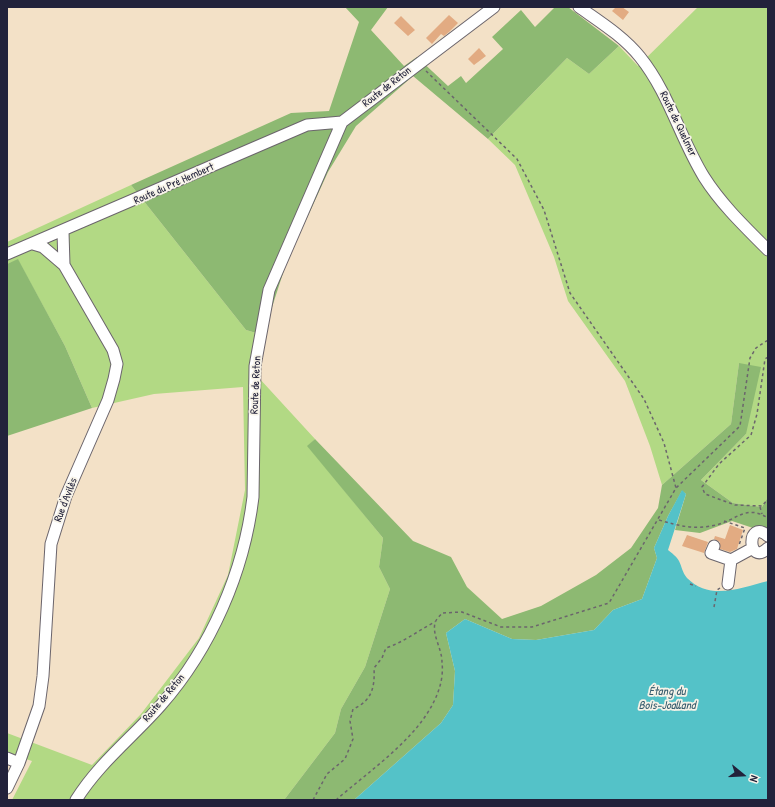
<!DOCTYPE html>
<meta charset="utf-8">
<style>
body{margin:0}
#map{position:relative;width:775px;height:807px;overflow:hidden;background:#f3e1c7;font-family:"Patrick Hand",sans-serif}
canvas{display:block}
.frame{position:absolute;inset:0;border:8px solid #22223b;pointer-events:none}
.north{position:absolute;left:723px;top:755px;width:40px;height:40px;-webkit-text-stroke:3px #f7f3e8;paint-order:stroke;rotate:108deg;font-size:11px;font-weight:700;line-height:16px;text-align:center;color:#22223b}
.north::after{content:'';display:block;margin:auto;width:14px;height:18px;background:#22223b;clip-path:polygon(50% 0,100% 100%,50% 72%,0 100%)}
</style>
<div id="map">
<canvas width="775" height="807"></canvas>
<div class="frame"></div>
<div class="north">N</div>
</div>
<script>
const g = document.querySelector('canvas').getContext('2d');
g.lineJoin = 'round';
function paint(path, color) { g.fillStyle = color; g.fill(path, 'evenodd'); }
function strokePath(path, color, width, dash) { g.strokeStyle = color; g.lineWidth = width; g.lineCap = dash ? 'butt' : 'round'; g.setLineDash(dash || []); g.stroke(path); }
function drawText(font, color, halo, rows, align = 'center') {
  g.font = font + ' "Patrick Hand",sans-serif'; g.lineWidth = 3.5; g.setLineDash([]); g.textBaseline = 'middle'; g.strokeStyle = halo; g.fillStyle = color; for (const [text, x, y, turn = 0] of rows) {
    g.save(); g.translate(x, y); g.rotate((+turn || 0) * Math.PI / 180); g.textAlign = isNaN(turn) ? turn : align; if (halo) g.strokeText(text, 0, 0); g.fillText(text, 0, 0); g.restore();
  }
}
const green = new Path2D(`
 M698,7H768V497L762,507L733,503L701,480L746,434L739,363L731,424L662,485L650,446L625,381L568,301L554,257L515,165L488,139L567,58L589,74L619,46L638,66Z
 M131,185L246,330L263,335L259,378L315,439L308,446L383,538L379,567L390,589L365,667L341,709L335,733L284,800H12L32,761L7,753V733L92,765L141,714L199,638L228,575L245,490L243,387L154,394L92,408L65,346L18,260L7,264V242Z`);
const forest = new Path2D(`
 M345,7H388L371,30L404,66L417,57L448,86L461,76L466,83L503,49L492,37L521,10L535,27L555,7H568L619,46L589,74L567,58L488,139L413,76L356,126L328,172L286,264L263,335L246,330L131,185L291,113L329,111L359,22Z
 M18,259L65,346L92,408L7,436V264Z
 M739,363L761,367L746,434L701,480L733,503L762,507L768,497V533L732,521L700,533L675,530L686,494L682,491L668,516L654,548L657,558L642,599L613,610L594,630L536,640L512,639L465,619L446,633L455,671L453,705L441,723L354,800H284L335,733L341,709L365,667L390,589L379,567L383,538L307,446L315,439L413,541L451,557L467,587L502,619L541,606L596,575L631,548L658,508L662,485L731,424Z`);
const water = new Path2D(`
 M682,490L686,494L668,550C672,553 677,557 679,561C682,567 682,572 687,578C710,601 740,588 768,581V800H354L441,723L453,705L455,671L446,633L465,619L512,639L536,640L594,630L613,610L642,599L657,558L654,548L668,516Z`);
const building = new Path2D(`
 M616,7H622L629,12L623,20L612,11Z
 M449,15L458,23L449,32L444,36L441,34L432,44L426,38Z
 M401,16L415,30L408,36L394,23Z
 M479,48L486,56L474,65L468,59Z
 M730,525L743,530L737,549L730,552L720,549V542L714,539L715,536L725,539Z
 M687,535L708,542L704,553L682,546Z`);
const path = new Path2D(`
 M426,71L517,159L544,210L570,293L644,399L664,443L676,488
 M768,357L765,359L757,414L751,435L719,464L702,487L705,494L735,505L762,506L768,499
 M760,507L762,514
 M659,520C679,526 695,530 716,525C737,520 746,504 768,518
 M724,521L745,528L739,545
 M690,584L696,586
 M714,607L717,590L720,588
 M313,800L327,774L345,759L353,739L350,721L353,709C372,701 375,687 374,668L382,658L386,648C404,642 419,630 435,622
 M336,800C370,770 425,734 439,689C442,681 443,670 442,662C442,649 432,635 435,623C436,619 440,616 442,613L462,612L501,627H532L609,603L676,488L740,426L750,358L756,348L768,340`);
const minor = new Path2D(`
 M579,7C600,22 623,36 640,57C669,93 680,138 704,177C721,204 745,227 768,250
 M63,232L64,265
 M7,254L307,125L342,122
 M768,536C746,517 747,568 768,548
 M714,546L711,553L731,560
 M728,584L731,560L753,548
 M7,758L19,763
 M7,788L19,763L39,706L43,676L51,544L66,496L108,400L114,379L117,364L113,350L64,265L43,247L33,244
 M76,800C99,763 133,737 161,705C211,648 244,572 253,497L255,366L269,290L342,122L494,7`);
const streetNames = [
 ["Route de Reton",387,87,-38],
 ["Route de Quelmer",678,124,64],
 ["Route du Pré Hembert",174,184,-24],
 ["Route de Reton",256,385,-87],
 ["Rue d'Avilès",66,500,-69],
 ["Route de Reton",164,698,-50]
];
const waterNames = [
 ["Étang du",667,692],
 ["Bois-Joalland",667,706]
];
paint(green, '#b2d984');
paint(forest, '#8db972');
paint(water, '#54c2c8');
paint(building, '#e2ab82');
strokePath(minor, '#6b656c', 13);
strokePath(path, '#6b656c', 1.5, [3, 3]);
strokePath(minor, '#fff', 11);
drawText('11px', '#22223b', '#f7f3e8', streetNames);
drawText('italic 12px', '#345a6c', '#f7f3e8', waterNames);
</script>
